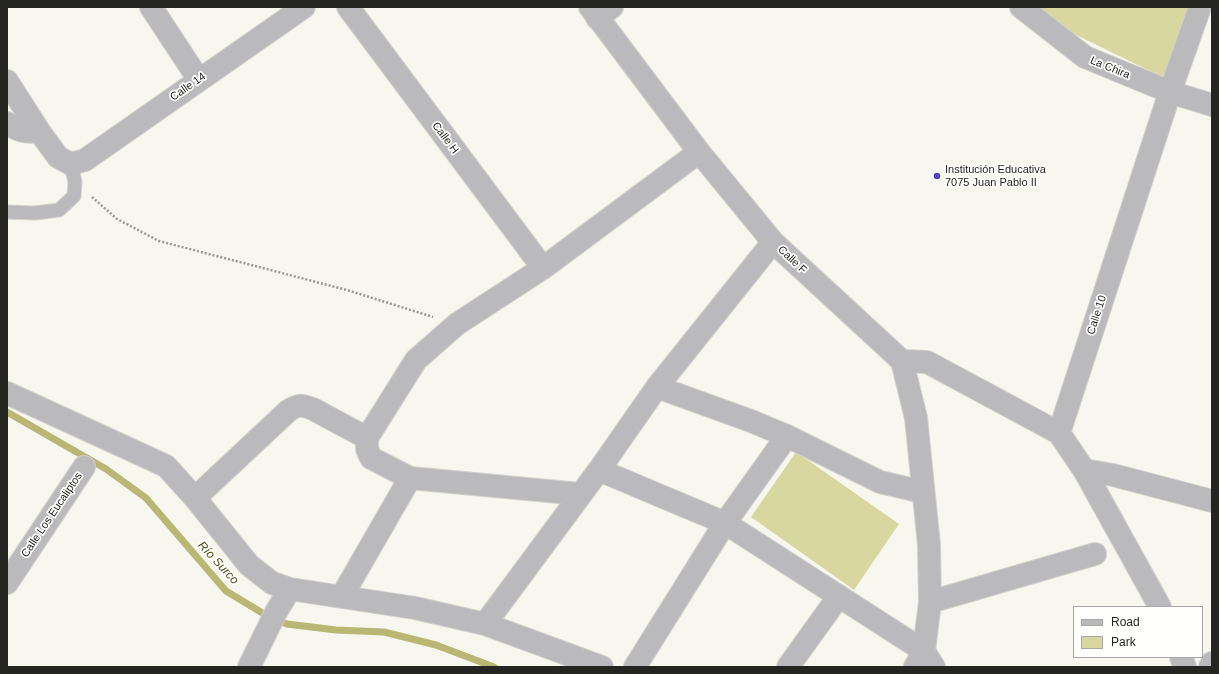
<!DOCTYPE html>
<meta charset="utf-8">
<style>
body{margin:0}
#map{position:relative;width:1219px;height:674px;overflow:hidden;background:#f7f7f0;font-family:Helvetica,sans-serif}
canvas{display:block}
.frame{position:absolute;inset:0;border:8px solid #242421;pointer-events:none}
.legend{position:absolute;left:1073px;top:606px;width:130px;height:52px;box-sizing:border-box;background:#fffffe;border:1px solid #a7a7a6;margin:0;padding:5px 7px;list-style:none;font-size:12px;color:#242421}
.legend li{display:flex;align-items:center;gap:8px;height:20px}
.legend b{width:20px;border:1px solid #a7a7a6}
</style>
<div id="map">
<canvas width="1219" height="674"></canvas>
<div class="frame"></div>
<ul class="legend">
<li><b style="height:5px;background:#bababd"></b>Road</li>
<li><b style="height:11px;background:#d7d79f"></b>Park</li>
</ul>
</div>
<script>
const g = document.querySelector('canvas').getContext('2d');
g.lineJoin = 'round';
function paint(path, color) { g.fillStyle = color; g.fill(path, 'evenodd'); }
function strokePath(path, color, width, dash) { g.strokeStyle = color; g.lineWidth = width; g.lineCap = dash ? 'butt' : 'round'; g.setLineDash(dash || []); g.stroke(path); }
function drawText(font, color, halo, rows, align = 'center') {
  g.font = font + ' Helvetica,sans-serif'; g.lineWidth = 3.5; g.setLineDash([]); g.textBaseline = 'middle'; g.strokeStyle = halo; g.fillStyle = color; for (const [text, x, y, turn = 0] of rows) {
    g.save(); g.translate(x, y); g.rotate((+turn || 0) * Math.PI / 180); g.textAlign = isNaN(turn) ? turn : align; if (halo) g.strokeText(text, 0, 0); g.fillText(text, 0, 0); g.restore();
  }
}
const green = new Path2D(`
 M1037,7H1191L1166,79L1056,25Z
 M796,452L899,524L854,590L751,517Z`);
const stream = new Path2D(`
 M7,412L106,469L146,498L226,591L269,617L287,624L336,630L384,632L436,645L494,667`);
const path = new Path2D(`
 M92,197L117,219L159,241L347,290L433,317`);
const lane = new Path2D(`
 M7,212L35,213L59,210L74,196L75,182L71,164`);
const street = new Path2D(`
 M151,7L199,80
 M348,7L543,268
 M590,7L699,152L773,242L902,361L927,362L1059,433L1084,470L1160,607
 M1021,7L1085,57L1170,92L1212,105
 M597,18L612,7
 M7,81L39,131L58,157L71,164L85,160L304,7
 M7,123C19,131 25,133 39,131
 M902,361L916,418L929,545L930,602L924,651L915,667
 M657,387L751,421L787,436L880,482L923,492
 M7,393L166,466L195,498L249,565L272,583L290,589L415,608L485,624L602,667
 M1059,433L1170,92L1200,7
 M599,470L725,523L924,651L934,667
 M1084,470L1113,475L1212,501
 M580,494L410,478L371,458L367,449V438L416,360L457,324L543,268L699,152
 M195,498L288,411C298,404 302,405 313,409L367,438
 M7,583L84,467
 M342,596L410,478
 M930,602L1095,554
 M485,624L599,470L657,387L773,242
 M1181,657L1185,667
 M249,667L276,612L290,589
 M635,667L725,523L787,436
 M788,667L839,596
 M1210,667L1212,663`);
const markers = [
 [937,176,4,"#5144bc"]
];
const streetNames = [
 ["La Chira",1110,68,22],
 ["Calle 14",188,87,-35],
 ["Calle H",445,138,53],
 ["Calle F",792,260,43],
 ["Calle 10",1097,315,-72],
 ["Calle Los Eucaliptos",52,515,-56]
];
const poiNames = [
 ["Institución Educativa",945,170],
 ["7075 Juan Pablo II",945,183]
];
const waterNames = [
 ["Río Surco",218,563,47]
];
paint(green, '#d7d79f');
strokePath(stream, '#b8b774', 7);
strokePath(lane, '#d1d1cb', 15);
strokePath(street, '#d1d1cb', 24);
strokePath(path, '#989893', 2.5, [2, 2]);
strokePath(lane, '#bababd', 13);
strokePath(street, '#bababd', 22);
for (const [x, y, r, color] of markers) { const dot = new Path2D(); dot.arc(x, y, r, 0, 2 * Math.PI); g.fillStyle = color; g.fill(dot); strokePath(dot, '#fffffe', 1.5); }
drawText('11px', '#242421', '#fffffe', streetNames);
drawText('11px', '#242421', '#fffffe', poiNames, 'left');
drawText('italic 12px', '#4d4c19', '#fffffe', waterNames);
</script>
